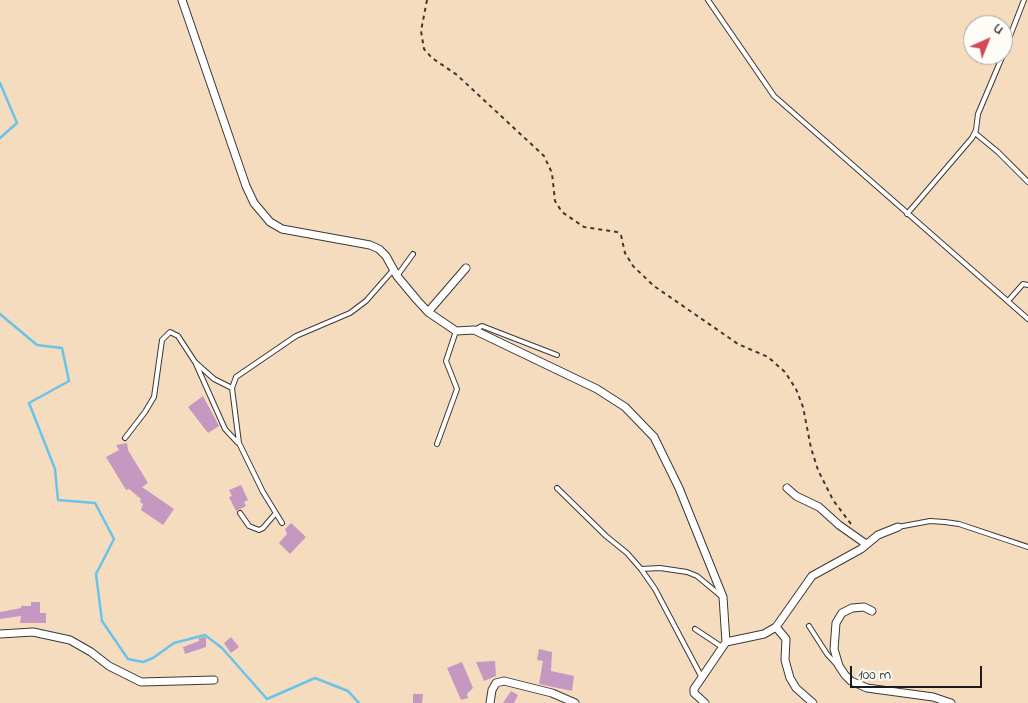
<!DOCTYPE html>
<style>
body{margin:0}
#map{position:relative;width:1028px;height:703px;overflow:hidden;background:#f5dcbf;font-family:"Indie Flower",sans-serif}
canvas{display:block}
.north{position:absolute;left:963px;top:15px;width:50px;height:50px;box-sizing:border-box;background:#fdfcf7;border:1px solid #a3a29f;border-radius:50%;rotate:44deg;font-size:14px;font-weight:700;line-height:20px;text-align:center;color:#1c1c1c}
.north::after{content:'';display:block;margin:auto;width:18px;height:22px;background:#d1495b;clip-path:polygon(50% 0,100% 100%,50% 72%,0 100%)}
.scale{position:absolute;left:850px;top:666px;width:132px;height:22px;box-sizing:border-box;border:2px solid #1c1c1c;border-top:0;padding-left:6px;font-size:15px;line-height:18px;white-space:nowrap;color:#1c1c1c;-webkit-text-stroke:4px #fdfcf7;paint-order:stroke}
</style>
<div id="map">
<canvas width="1028" height="703"></canvas>
<div class="north">U</div>
<div class="scale">100 m</div>
</div>
<script>
const ctx = document.querySelector('canvas').getContext('2d');
ctx.lineJoin = 'round';
function shape(rows) {
  const path = new Path2D();
  for (const r of rows) {
    path.moveTo(r[0], r[1]);
    for (let i = 2; i < r.length; i += 2) path.lineTo(r[i], r[i + 1]);
  }
  return path;
}
function stroke(path, color, width, dash) {
  ctx.strokeStyle = color;
  ctx.lineWidth = width;
  ctx.lineCap = dash ? 'butt' : 'round';
  ctx.setLineDash(dash || []);
  ctx.stroke(path);
}
function fillPath(path, color) {
  ctx.fillStyle = color;
  ctx.fill(path, 'evenodd');
}
stroke(shape([
 [0,83,17,123,0,138],
 [0,314,37,345,62,348,69,381,29,403,55,469,58,500,95,503,114,539,96,574,102,621,128,659,143,662,153,658,174,643,205,635,222,648,267,699,315,678,348,691,359,703]
]), '#6ac3e8', 2.5);
fillPath(shape([
 [203,396,219,426,208,433,188,407],
 [127,443,128,450,148,483,142,487,174,509,163,525,141,510,143,504,140,502,141,499,129,489,126,490,106,457,119,450,116,445],
 [241,485,248,500,244,502,246,506,236,511,229,497,232,496,229,490],
 [291,523,306,537,290,554,279,543,287,534,285,529],
 [31,602,40,602,40,613,46,613,46,623,20,623,21,616,0,619,0,612,21,608,21,606,31,606],
 [206,637,206,647,185,654,183,647,199,641,199,638],
 [231,637,239,647,231,653,224,643],
 [539,649,552,652,551,671,574,676,572,691,539,684,543,661,537,660],
 [495,661,496,676,484,681,476,662],
 [462,662,473,688,467,694,468,698,461,700,447,668],
 [511,691,518,695,514,703,503,703],
 [413,694,423,694,422,703,413,703]
]), '#c598c2');
const lane = shape([
 [708,0,774,96,1028,319],
 [1003,54,1024,0],
 [975,133,998,152,1028,182],
 [907,214,972,138,976,130,978,114,1003,55],
 [397,276,413,254],
 [1008,301,1023,284,1028,285],
 [474,330,482,326,557,355],
 [196,364,225,429,238,443],
 [125,438,145,412,154,397,162,340,170,332,178,336,195,362,214,379,232,388],
 [437,444,457,389,446,361,456,331],
 [557,488,606,536,627,553,641,569,655,589,701,676],
 [240,513,249,526,259,530,263,528,275,514],
 [282,523,263,492,239,443,232,388,236,377,296,336,350,313,366,301,394,269],
 [898,527,930,521,945,522,959,524,1028,547],
 [641,569,660,568,687,572,697,576,721,596],
 [809,626,827,654,837,665],
 [695,629,722,647]
]);
const street = shape([
 [182,0,246,186,254,203,270,222,282,229,370,245,379,249,386,256,397,276,417,300,428,312,456,331,474,330,597,389,625,407,654,437,679,488,723,597,726,642,694,689,694,693,705,703],
 [428,312,466,268],
 [787,488,796,496,819,507,839,525,866,544],
 [872,611,864,607,852,608,842,613,836,623,834,649,839,666,845,675,851,681,867,688,933,697,951,703],
 [776,627,786,639,785,660,790,678,796,688,813,703],
 [0,634,33,632,70,640,91,652,109,666,141,682,214,680],
 [726,642,764,634,776,627,812,576,861,549,878,535,898,527],
 [490,703,492,690,496,683,504,681,552,693,575,703]
]);
stroke(lane, '#3d3934', 6);
stroke(street, '#3d3934', 9);
stroke(shape([
 [427,0,421,31,424,49,432,58,457,75,544,156,552,173,555,201,562,212,584,227,617,232,621,235,625,253,633,266,654,286,738,344,768,357,785,372,796,389,803,407,811,448,818,470,833,500,851,524]
]), '#3d3934', 2, [4, 4]);
stroke(lane, '#fff', 4);
stroke(street, '#fff', 7);
</script>
